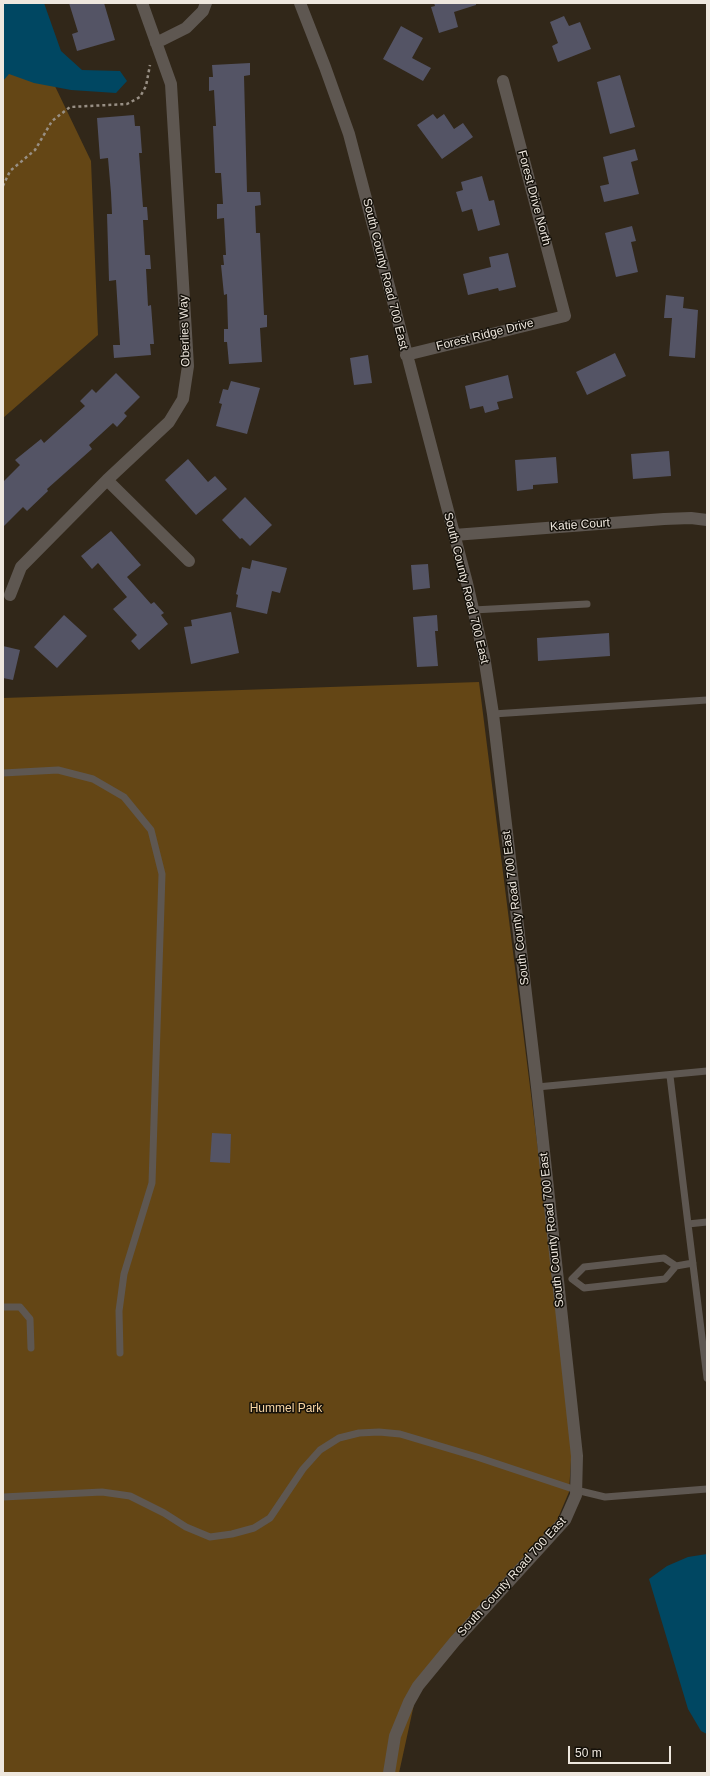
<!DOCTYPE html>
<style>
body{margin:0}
#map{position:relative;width:710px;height:1776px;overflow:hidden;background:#312719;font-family:Helvetica,sans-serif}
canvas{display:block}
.frame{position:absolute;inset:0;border:4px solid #eee7de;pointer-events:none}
.scale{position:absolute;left:568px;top:1746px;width:103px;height:18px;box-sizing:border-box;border:2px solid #eee7de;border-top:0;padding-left:5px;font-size:12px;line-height:14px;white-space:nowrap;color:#eee7de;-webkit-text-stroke:3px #15110a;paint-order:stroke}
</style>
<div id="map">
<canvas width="710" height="1776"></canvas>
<div class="frame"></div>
<div class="scale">50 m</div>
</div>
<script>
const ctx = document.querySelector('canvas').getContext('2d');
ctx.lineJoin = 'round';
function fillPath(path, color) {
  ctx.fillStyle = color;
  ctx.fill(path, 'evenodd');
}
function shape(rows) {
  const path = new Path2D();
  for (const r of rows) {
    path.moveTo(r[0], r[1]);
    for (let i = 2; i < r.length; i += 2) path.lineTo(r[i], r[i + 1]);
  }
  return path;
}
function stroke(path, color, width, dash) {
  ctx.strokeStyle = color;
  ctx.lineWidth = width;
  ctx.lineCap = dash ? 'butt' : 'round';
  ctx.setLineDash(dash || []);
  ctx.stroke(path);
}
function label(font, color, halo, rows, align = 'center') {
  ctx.font = font + ' Helvetica,sans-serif';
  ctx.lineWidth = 3;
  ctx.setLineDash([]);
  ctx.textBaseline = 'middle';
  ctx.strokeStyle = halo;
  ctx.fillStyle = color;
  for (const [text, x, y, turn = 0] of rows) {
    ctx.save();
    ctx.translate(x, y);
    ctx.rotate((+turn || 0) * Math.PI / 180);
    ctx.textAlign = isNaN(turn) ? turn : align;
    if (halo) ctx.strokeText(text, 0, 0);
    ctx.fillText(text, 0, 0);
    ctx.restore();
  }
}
fillPath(shape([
 [3,3,15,3,91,161,98,335,3,418],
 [479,682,573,1428,569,1492,549,1539,418,1686,399,1773,3,1773,3,698]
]), '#644615');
fillPath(shape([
 [3,3,44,3,61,51,82,70,120,71,127,81,116,93,71,90,34,83,9,74,3,81],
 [707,1554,707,1734,701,1731,688,1709,649,1579,667,1566,688,1557]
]), '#004762');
fillPath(shape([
 [69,3,104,3,115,40,77,51,72,34,78,32],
 [434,3,476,3,476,5,454,12,458,27,439,33,431,7,435,6],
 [564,16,569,26,580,22,591,49,558,62,552,46,558,43,550,22],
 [401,26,423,38,412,58,431,68,423,81,383,59],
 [250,63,250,75,244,76,247,192,260,192,261,205,255,206,256,233,260,233,264,315,267,315,267,327,260,328,262,362,229,364,227,342,224,342,224,329,228,329,227,294,224,295,221,265,224,265,223,255,226,255,224,218,217,219,217,204,223,204,221,173,215,173,213,126,216,126,214,90,209,91,209,77,213,77,212,65],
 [620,75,635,127,610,134,597,82],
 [433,114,437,119,444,114,454,129,463,123,473,137,442,159,417,125],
 [134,115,135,126,140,126,142,153,139,153,143,207,147,207,148,220,143,220,145,255,150,255,151,269,146,269,148,306,151,305,154,344,150,344,151,355,114,358,113,345,120,345,116,280,109,281,107,214,112,214,111,193,108,158,100,159,97,118],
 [635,149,638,160,631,162,639,194,604,202,600,186,609,184,603,157],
 [482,176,489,201,494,200,500,225,478,231,472,209,462,212,456,192,463,190,461,182],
 [632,226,636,241,631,242,638,272,616,277,605,233],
 [508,253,516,287,499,291,498,288,468,295,463,274,491,267,489,257],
 [666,295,684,297,683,308,698,310,695,358,669,356,672,318,664,318],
 [615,353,626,376,587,395,576,372],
 [368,355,372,383,354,385,350,358],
 [116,373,140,397,124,413,127,416,117,427,113,423,89,445,92,449,47,489,48,491,27,511,23,507,3,527,3,482,20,465,15,460,41,439,44,443,85,406,80,401,92,389,96,393],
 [508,375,513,398,497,402,499,409,485,413,483,406,470,409,465,386],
 [231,381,260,388,247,434,216,426,222,404,219,403,223,389,228,390],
 [669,451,671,476,633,479,631,454],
 [556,457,558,483,533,485,533,489,517,491,515,460],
 [188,459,208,482,215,476,227,489,196,515,165,480],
 [245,497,272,525,250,546,242,538,240,539,222,520],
 [111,531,141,565,127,577,151,604,154,602,164,613,161,615,168,624,139,650,131,641,137,635,113,609,127,597,98,563,92,569,81,556],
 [252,560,287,568,280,593,272,591,267,614,236,607,238,595,236,594,242,567,250,569],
 [428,564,430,588,413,590,411,565],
 [231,612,239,653,191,664,184,627,192,626,191,620],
 [64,615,87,636,57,668,34,647],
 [437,615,438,631,435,631,438,666,417,667,413,617],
 [609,633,610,656,538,661,537,638],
 [3,646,20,650,13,680,3,678],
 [212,1133,231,1134,230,1163,210,1162]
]), '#545465');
stroke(shape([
 [3,186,10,171,35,150,52,121,70,107,127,104,140,97,146,86,150,65]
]), '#988f84', 2.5, [3, 3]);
stroke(shape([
 [473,610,587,604],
 [493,714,707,700],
 [3,773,58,770,93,779,124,797,151,830,162,874,152,1183,124,1274,119,1311,120,1353],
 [670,1076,688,1224],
 [537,1087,707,1071],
 [707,1222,688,1224,707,1378],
 [676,1266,664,1258,584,1267,572,1279,584,1288,665,1279,676,1266,693,1263],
 [3,1307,20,1307,30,1319,31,1348],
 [3,1497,102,1492,130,1496,164,1513,186,1527,210,1537,232,1534,254,1528,270,1518,303,1469,320,1450,339,1438,359,1433,379,1432,400,1434,477,1457,576,1490,605,1497,707,1489]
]), '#5e5751', 7);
stroke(shape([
 [300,3,325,67,349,134,467,583,484,656,493,714,537,1087,577,1456,576,1495,565,1520,455,1641,418,1686,409,1702,395,1736,389,1773],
 [156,43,186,28,203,11,206,3],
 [406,355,565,316,503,81],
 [107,480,189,561],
 [454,535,664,519,691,518,707,520],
 [10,595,21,567,107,480,169,422,183,399,188,366,171,84,142,3]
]), '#5e5751', 12);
label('12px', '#eee7de', '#15110a', [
 ["Forest Drive North",534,198,75],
 ["South County Road 700 East",385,274,76],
 ["Oberlies Way",185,331,-92],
 ["Forest Ridge Drive",485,335,-14],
 ["Katie Court",580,525,-4],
 ["South County Road 700 East",466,588,76],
 ["South County Road 700 East",516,908,-97],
 ["South County Road 700 East",552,1230,-96],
 ["South County Road 700 East",512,1577,-48]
]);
label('12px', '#f9d6a4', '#15110a', [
 ["Hummel Park",286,1409]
]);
</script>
